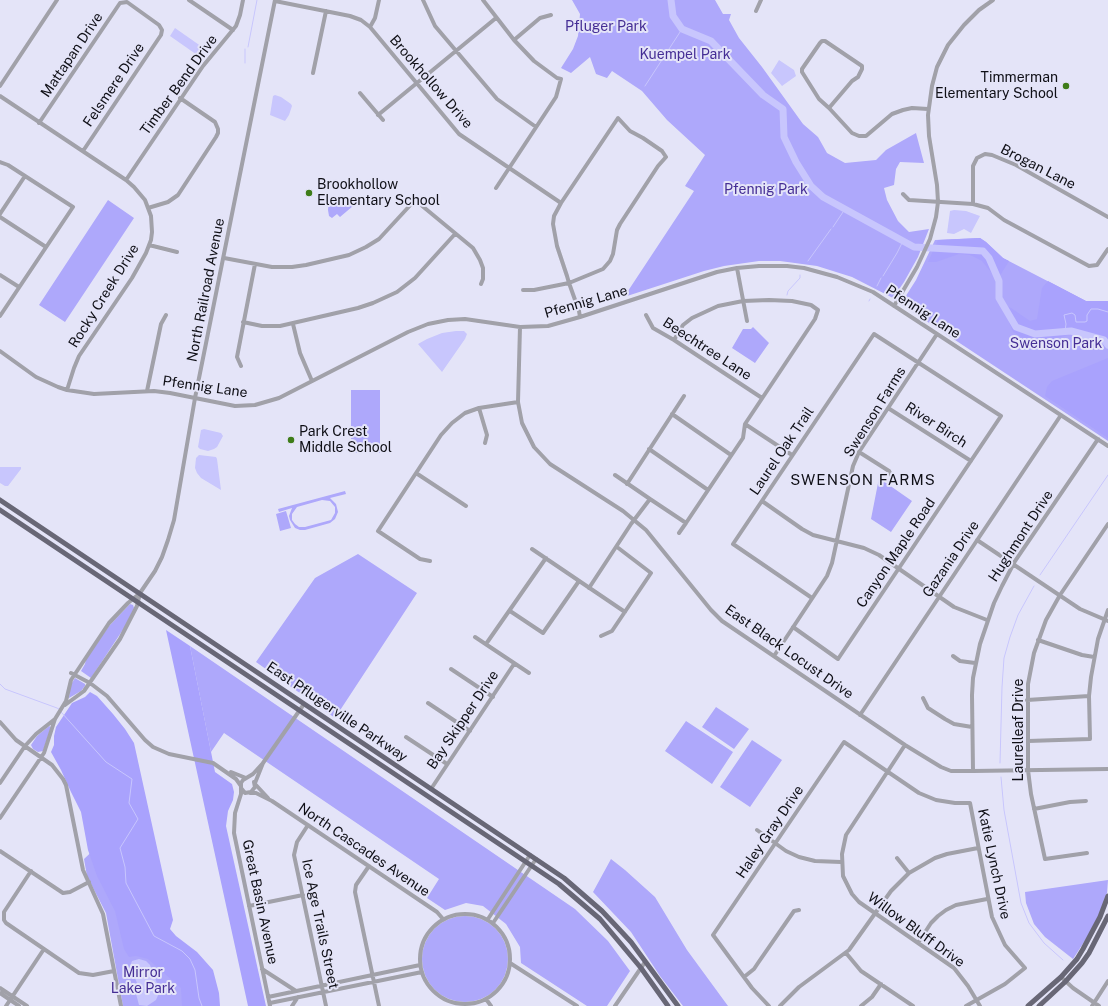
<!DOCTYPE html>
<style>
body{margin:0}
canvas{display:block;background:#e4e4f8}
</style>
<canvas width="1108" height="1006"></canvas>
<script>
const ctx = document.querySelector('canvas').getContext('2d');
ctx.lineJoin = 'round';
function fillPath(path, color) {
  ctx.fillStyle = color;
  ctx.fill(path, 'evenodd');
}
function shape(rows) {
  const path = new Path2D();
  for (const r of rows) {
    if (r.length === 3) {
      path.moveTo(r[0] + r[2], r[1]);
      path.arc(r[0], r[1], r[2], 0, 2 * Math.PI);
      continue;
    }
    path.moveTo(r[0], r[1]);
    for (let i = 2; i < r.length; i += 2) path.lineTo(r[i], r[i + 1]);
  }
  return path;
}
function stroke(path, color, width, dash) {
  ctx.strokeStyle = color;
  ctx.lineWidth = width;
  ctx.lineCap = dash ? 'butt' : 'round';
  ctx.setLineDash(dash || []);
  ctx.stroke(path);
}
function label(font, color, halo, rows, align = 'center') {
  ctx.font = font + ' "Public Sans",sans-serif';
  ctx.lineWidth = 4;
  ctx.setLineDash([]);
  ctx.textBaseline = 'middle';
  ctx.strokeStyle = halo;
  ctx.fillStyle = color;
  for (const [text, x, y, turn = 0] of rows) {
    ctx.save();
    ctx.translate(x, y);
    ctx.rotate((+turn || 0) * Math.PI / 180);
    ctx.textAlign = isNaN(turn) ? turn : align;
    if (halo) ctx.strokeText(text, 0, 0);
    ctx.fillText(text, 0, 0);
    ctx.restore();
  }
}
fillPath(shape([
 [572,0,715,0,723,14,731,14,729,20,739,38,762,67,803,124,818,137,827,153,845,163,876,160,886,150,916,133,924,163,900,162,896,169,894,185,884,188,887,200,898,221,909,232,929,229,918,257,904,282,893,298,852,277,817,266,780,261,759,261,724,266,704,271,624,297,694,191,685,186,705,155,667,120,642,91,612,71,607,78,596,74,590,57,571,73,561,68,573,49,578,36,580,14],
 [329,197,334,197,336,203,342,207,348,201,353,206,340,217,337,214,332,218,329,216,328,210],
 [108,200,134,218,65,322,39,305],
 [980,238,986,242,1003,258,1086,301,1108,301,1108,441,902,305,902,302,916,280,935,240],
 [753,327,769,343,755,363,732,348,743,329,751,329],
 [351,390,380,390,380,453,351,453],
 [879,478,912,501,891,532,871,519],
 [345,491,346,494,330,498,336,504,338,512,335,519,330,523,305,530,300,530,295,528,290,520,289,516,292,508,279,512,278,509],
 [322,500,330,501,335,507,335,513,331,520,305,527,299,527,295,524,292,520,292,514,297,507],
 [286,511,291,528,280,531,276,514],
 [358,554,417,593,335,718,256,662,315,578],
 [130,604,133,605,134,608,126,625,91,678,81,671,85,664,86,659,109,626],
 [190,646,575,909,608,941,630,971,607,1006,587,1006,521,963,520,947,506,924,483,906,466,903,445,910,427,898,439,879,224,733,211,752],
 [75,678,85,684,85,686,81,691,69,698,70,686],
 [716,707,749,729,734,749,702,727],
 [686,721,733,752,712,784,665,751],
 [49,726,51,727,43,751,38,752,33,749,31,745,37,736],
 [752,740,782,760,750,807,720,787],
 [100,844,186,992,186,1006,123,1006,106,913,87,876,84,859],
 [611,859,625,870,655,897,687,950,728,1006,683,1006,660,976,631,932,593,892],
 [1108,880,1107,893,1095,925,1073,959,1045,937,1034,924,1026,903,1025,892],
 [465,959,43]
]), '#aea8fb');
fillPath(shape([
 [980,238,986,242,1003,258,1009,261,1001,274,995,277,982,261,970,255,959,254,936,262,928,262,938,240],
 [1048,281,1086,301,1108,301,1108,344,1106,341,1098,337,1068,335,1053,339,1039,340,1023,338,1013,332,1002,304,1011,308,1030,321,1037,319,1042,288],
 [1108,358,1108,438,1045,396,1047,387,1052,381],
 [166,630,190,646,215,772,232,784,234,792,233,800,228,811,226,826,266,1006,248,1006],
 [90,692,97,696,113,714,125,729,134,743,173,920,170,929,176,936,197,952,213,970,219,993,220,1006,182,1006,181,988,148,959,136,956,129,957,124,949,115,911,97,876,88,850,81,812,71,792,61,770,51,752,54,745,54,736,56,727,72,703,85,697]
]), '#a9a2fd');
fillPath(shape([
 [175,28,205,49,200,57,170,36],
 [779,60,794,70,796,76,782,86,771,73],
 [275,95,281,97,291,104,292,106,289,115,285,121,270,115,273,96],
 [954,210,966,211,980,216,971,233,964,229,954,234,947,233,950,211],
 [456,331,464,331,467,334,465,339,442,372,418,344,427,339,442,333],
 [204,429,221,433,223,436,217,447,214,449,208,451,200,449,198,447,201,430],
 [199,455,216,457,217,459,221,490,201,478,197,473,195,468,196,458],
 [0,467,21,467,21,469,8,486,5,486,0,483],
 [139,959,146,961,150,965,158,986,159,993,156,1000,147,1006,139,1005,135,990,137,983,130,966,132,961]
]), '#c8c6fd');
stroke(shape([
 [248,47,257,0],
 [245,63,245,49],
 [645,86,682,29],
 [833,227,845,209],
 [808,261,831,229],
 [883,276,897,253,903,241],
 [877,286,881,278],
 [787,295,788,291,800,278,800,275],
 [869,301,870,299],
 [1065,331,1066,324,1064,315,1072,313,1075,315,1076,322,1085,322,1087,321,1087,315,1091,309,1098,309,1108,312],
 [1040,575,1108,475],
 [0,684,5,689,57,708,59,709],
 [61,712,106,762,132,779,129,803,138,819,120,848,125,867,126,883,154,936,182,951,190,959,195,970,199,998,202,1006],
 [1000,763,1002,687,1004,658,1010,637,1018,615,1034,586],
 [1001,777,1004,810,1021,903,1029,923,1044,943,1063,960]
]), '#c8c6fd', 1);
stroke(shape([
 [671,0,673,16,682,29,711,41,763,95,783,109,784,137,796,162,811,186,823,197,914,247,983,251,989,258,999,281,999,298,1016,327,1035,334,1071,331,1104,340,1108,345]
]), '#c8c6fd', 7);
stroke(shape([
 [189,0,233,30],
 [423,0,435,26,497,99,536,127],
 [483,0,514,40,534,61,557,78,561,79,556,97,496,188],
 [275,1,350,16,361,20,370,27,459,134,561,203],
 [756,11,761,0],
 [370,27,375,18,379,0],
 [514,40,540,18,551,15],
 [313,73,326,11],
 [0,86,57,0],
 [360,93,383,120],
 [0,96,126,180,134,187,145,200,151,216,152,232,151,240,146,253,132,278,79,356,74,368,67,390],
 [829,108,852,81,858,77,862,69,862,66,825,41,822,41,820,43,802,69,802,72,819,99,829,108,852,133,859,136,866,136,892,114,903,110,912,108,928,109],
 [378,115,496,18],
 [39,123,120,3,127,2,159,25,162,30,161,35,83,151],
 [0,162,8,165,73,207,0,316],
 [126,180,203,66,236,26,240,15,243,0],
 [903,194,909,200,973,204,988,208,1004,220,1089,266,1097,265,1108,249],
 [973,204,973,166,977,158,985,154,992,155,1016,165,1108,217],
 [148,208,168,202,178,195,216,137,218,133,218,129,215,122,180,98],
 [0,214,25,176],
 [0,217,46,247],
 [149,245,177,252],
 [224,258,272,267,292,267,306,265,349,255,366,247,379,239,415,200,473,248,480,260,483,268,483,279,481,284],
 [737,268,747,321],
 [0,275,19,287],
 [523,290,534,290,569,283,603,269,610,261,613,254,617,230,620,224,658,166,666,157,662,151,643,138,630,131,618,118,561,203,554,216,553,224,557,246,567,276,569,283,579,311,580,317],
 [894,306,917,267,930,239,936,217,938,202,937,185,929,136,928,115,932,86,937,67,948,45,964,25,979,10,993,0],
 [646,315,653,328,674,340,762,398],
 [243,322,262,326,280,326,358,308,373,303,397,292,415,278,455,234],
 [293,324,300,353,312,381],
 [520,327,518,402,522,423,534,447,550,464,623,511,646,530,711,610,722,621,905,745,941,767,951,771,973,771,1108,769],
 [0,351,36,377,58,387,67,390,94,394,154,391,170,393,235,406,255,405,279,398,408,332,428,324,448,320,465,319,520,327,548,326,580,317,717,272,737,268,759,266,787,266,804,268,837,277,873,292,1108,446],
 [241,366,237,357,255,264],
 [147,391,161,324,166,315],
 [479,408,487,435,485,443],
 [888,408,971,461],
 [672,414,731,455],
 [745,424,792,455],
 [649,449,708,490],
 [859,452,889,471,892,477],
 [416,473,466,506],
 [627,484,684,396],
 [650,499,686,523,743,438,745,424,815,319,818,310,811,305,792,301,769,300,743,301,718,306,692,318,683,325,674,340],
 [762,501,802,529,813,535,864,548,879,555,954,607,987,620],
 [679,533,686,523],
 [977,540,1080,609,1108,621],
 [532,549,625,612],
 [430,561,420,559,378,531,441,435,452,423,465,413,479,408,518,402],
 [589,588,631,524,650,499,615,475],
 [510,611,543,633,579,581],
 [793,627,838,659,1001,416,874,334,733,544,812,598],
 [601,636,612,631,651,573,617,547],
 [475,637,529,673],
 [1038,640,1082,655,1094,657],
 [486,644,546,558],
 [774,656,827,576,832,563,853,466,859,452,937,334],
 [953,656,960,661,975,663],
 [451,669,493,697],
 [71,673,90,683,107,696,145,740,153,747,169,754,213,763,236,779,241,786],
 [923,698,928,708,945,719,954,724,972,727],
 [1027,700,1089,696],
 [428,703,470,731],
 [65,705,84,691,120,639,137,606,140,593,155,571,162,557,168,540,174,520,195,398,275,0],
 [860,715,1061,415],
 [0,722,16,740,52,765,63,779,66,785,83,870,103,914,121,1006],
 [406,737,447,764],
 [1028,741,1090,739,1089,696,1091,677,1098,639,1108,610],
 [905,745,846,835,842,854,843,876,852,894,859,902,954,968,968,986,980,1006],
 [263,763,253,774,243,780,241,783,241,794,235,813,234,833,270,1006],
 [973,771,972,695,973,678,980,644,994,603,1002,586,1015,561,1098,439],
 [231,772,246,778],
 [0,783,25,746,36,734,55,719],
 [255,783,263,763,304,704],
 [255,784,268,798],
 [241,788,245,793,251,792,255,787,254,782],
 [431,789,514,664],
 [250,793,256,793,272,801,437,912,443,919],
 [1034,809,1070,802,1086,801],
 [0,818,44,753,55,719,66,701,71,680,109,623,128,603,139,594],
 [308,825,297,842,294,855,326,1006],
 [757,830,786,851,799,857,815,861,841,862],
 [0,851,63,893,70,892,89,882],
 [1087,853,1045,859,1031,794,1028,770,1028,684,1034,653,1046,620,1060,595,1108,524],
 [897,858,909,873],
 [369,866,356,885,355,892,379,1006],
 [31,871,4,912,4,920,6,923,79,973,93,975,114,971],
 [249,906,303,895],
 [465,959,45],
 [488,919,530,855],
 [493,923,536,859],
 [918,943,931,923,938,916,946,910,956,905,987,899],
 [846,953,861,971,913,1006],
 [510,963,577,1006],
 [262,969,296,991],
 [744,977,754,969,758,963,794,911,799,910],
 [1061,977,1073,988,1099,1006],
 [0,988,27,1006],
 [0,993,19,1006],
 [268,997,420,965],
 [486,999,491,1006],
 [270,1003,422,972],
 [6,1006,44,949],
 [292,1006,298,997],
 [615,1006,645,962],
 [769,1006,752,988,713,935,844,742,919,793,936,800,955,803,970,803,992,917,1005,945,1025,968,1005,984,966,1006],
 [780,1006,799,987,849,950,891,891,909,873,935,858,947,854,978,848],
 [861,1006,872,997,881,984],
 [1092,1006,1108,981]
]), '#a1a1a9', 4);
stroke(shape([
 [0,500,564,878,602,911,618,928,631,942,678,1006],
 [0,510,559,884,600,919,641,968,668,1006],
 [1028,1006,1061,977,1077,959,1083,949,1100,917,1108,896],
 [1039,1006,1065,982,1082,963,1089,953,1108,916]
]), '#686776', 5);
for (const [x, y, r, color] of [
 [1066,86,4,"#3e7c19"],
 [309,193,4,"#3e7c19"],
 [291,440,4,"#3e7c19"]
]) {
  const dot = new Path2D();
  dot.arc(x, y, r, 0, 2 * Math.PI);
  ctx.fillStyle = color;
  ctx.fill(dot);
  stroke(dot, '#e4e4f8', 1.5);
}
label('14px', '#452e95', '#e4e4f8', [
 ["Pfluger Park",606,27],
 ["Kuempel Park",685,55],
 ["Pfennig Park",766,190],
 ["Swenson Park",1056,344],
 ["Mirror",143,973],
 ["Lake Park",143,989]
]);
label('14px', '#0f0f16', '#e4e4f8', [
 ["Mattapan Drive",72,55,-56],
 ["Brookhollow Drive",431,82,49],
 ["Felsmere Drive",114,85,-56],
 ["Timber Bend Drive",179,85,-54],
 ["Brogan Lane",1038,167,27],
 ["North Railroad Avenue",206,290,-79],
 ["Rocky Creek Drive",104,296,-58],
 ["Pfennig Lane",586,302,-16],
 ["Pfennig Lane",923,312,33],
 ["Beechtree Lane",707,349,33],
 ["Pfennig Lane",205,387,8],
 ["Swenson Farms",875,412,-58],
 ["River Birch",936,425,33],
 ["Laurel Oak Trail",782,451,-56],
 ["Hughmont Drive",1021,536,-57],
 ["Canyon Maple Road",896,553,-56],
 ["Gazania Drive",951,559,-56],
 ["East Black Locust Drive",789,652,35],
 ["East Pflugerville Parkway",337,712,34],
 ["Bay Skipper Drive",463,720,-56],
 ["Laurelleaf Drive",1019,730,-90],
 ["Haley Gray Drive",770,832,-56],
 ["North Cascades Avenue",364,850,34],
 ["Katie Lynch Drive",994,864,78],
 ["Great Basin Avenue",260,902,78],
 ["Ice Age Trails Street",320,924,78],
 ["Willow Bluff Drive",916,930,36]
]);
label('14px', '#0f0f16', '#e4e4f8', [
 ["Timmerman",1058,78,"right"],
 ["Elementary School",1058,94,"right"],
 ["Brookhollow",317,185],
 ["Elementary School",317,201],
 ["Park Crest",299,432],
 ["Middle School",299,448]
], 'left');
ctx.letterSpacing = '1px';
label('15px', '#0f0f16', '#e4e4f8', [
 ["SWENSON FARMS",863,480]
]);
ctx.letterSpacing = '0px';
</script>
